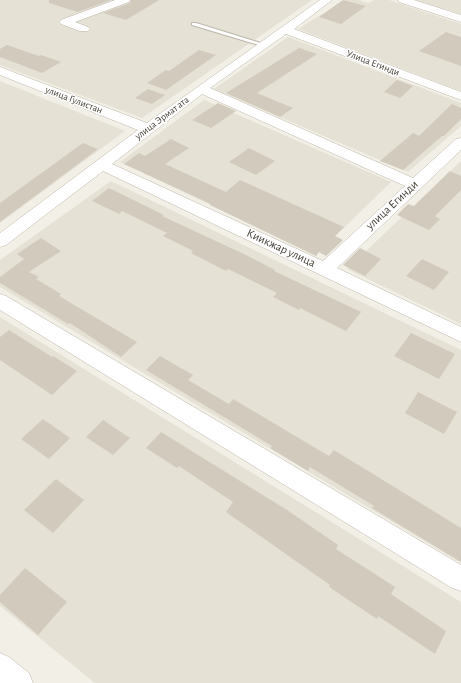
<!DOCTYPE html>
<meta charset="utf-8">
<style>
body{margin:0}
canvas{display:block;background:#f2efe6}
</style>
<canvas width="461" height="683"></canvas>
<script>
const ctx = document.querySelector('canvas').getContext('2d');
ctx.lineJoin = 'round';
function fillPath(path, color) {
  ctx.fillStyle = color;
  ctx.fill(path, 'evenodd');
}
function shape(rows) {
  const path = new Path2D();
  for (const r of rows) {
    path.moveTo(r[0], r[1]);
    for (let i = 2; i < r.length; i += 2) path.lineTo(r[i], r[i + 1]);
  }
  return path;
}
function stroke(path, color, width, dash) {
  ctx.strokeStyle = color;
  ctx.lineWidth = width;
  ctx.lineCap = dash ? 'butt' : 'round';
  ctx.setLineDash(dash || []);
  ctx.stroke(path);
}
function label(font, color, halo, rows, align = 'center') {
  ctx.font = font + ' "Alegreya Sans",sans-serif';
  ctx.lineWidth = 3;
  ctx.setLineDash([]);
  ctx.textBaseline = 'middle';
  ctx.strokeStyle = halo;
  ctx.fillStyle = color;
  for (const [text, x, y, turn = 0] of rows) {
    ctx.save();
    ctx.translate(x, y);
    ctx.rotate((+turn || 0) * Math.PI / 180);
    ctx.textAlign = isNaN(turn) ? turn : align;
    if (halo) ctx.strokeText(text, 0, 0);
    ctx.fillText(text, 0, 0);
    ctx.restore();
  }
}
fillPath(shape([
 [0,0,312,0,142,118,0,65],
 [345,0,359,0,369,3,374,0,389,0,461,24,461,91,298,29],
 [416,0,461,0,461,14],
 [288,37,461,103,461,126,408,172,214,89],
 [0,81,125,131,0,223],
 [204,100,391,182,316,255,120,162],
 [461,161,461,324,347,269],
 [111,181,461,350,461,563,0,287,0,260],
 [0,317,461,602,461,683,95,683,0,606]
]), '#e5e1d5');
fillPath(shape([
 [49,0,111,0,78,12,49,3],
 [131,0,159,0,126,20,103,13,130,3],
 [343,0,366,6,341,24,319,17],
 [446,32,461,37,461,66,419,51],
 [7,45,39,56,41,55,61,62,42,73,0,57,0,49],
 [299,48,317,54,257,93,293,108,280,117,226,93],
 [199,50,216,55,166,90,147,83,166,70,169,71],
 [397,80,413,86,400,98,384,92],
 [148,89,165,95,152,104,135,98],
 [218,103,236,111,211,128,192,120],
 [452,104,461,108,461,119,444,136,442,136,403,170,380,161,413,133,419,136],
 [171,139,189,148,165,164,226,192,240,180,344,227,335,236,343,240,326,256,319,252,316,256,210,205,211,204,124,164,139,153,145,156],
 [83,143,98,149,0,222,0,203],
 [249,148,275,161,256,175,229,162],
 [450,171,461,176,461,190,435,216,440,219,429,230,397,215,408,204,414,206],
 [109,188,164,215,162,216,244,254,275,270,274,271,361,312,346,331,300,308,299,310,273,297,277,293,228,269,226,271,191,253,193,251,163,236,167,233,122,211,119,214,92,201],
 [41,238,61,251,29,272,39,277,36,279,61,294,59,296,137,342,121,357,70,323,68,324,0,283,0,277,24,259,17,254],
 [360,248,381,259,365,276,343,265],
 [422,259,449,272,434,290,406,276],
 [9,330,52,357,53,356,77,371,52,395,0,360,0,337],
 [411,333,455,354,439,379,394,356],
 [160,356,193,375,188,380,229,404,233,399,329,456,334,450,461,528,461,562,372,508,374,506,310,467,308,471,270,448,272,446,146,370],
 [418,392,457,412,444,434,405,413],
 [43,419,70,438,49,459,21,439],
 [103,420,130,438,113,455,86,437],
 [161,432,287,510,338,545,336,549,395,587,391,594,446,631,435,654,378,616,377,619,329,587,330,585,226,512,233,502,179,466,177,468,146,448],
 [56,479,84,500,53,533,24,510],
 [25,568,67,602,38,635,0,602,0,595]
]), '#d2cbbd');
const service = shape([
 [192,23,196,23,267,45,262,46,192,25,192,23]
]);
const minor = shape([
 [115,0,130,0,129,2,75,22,88,27,90,29,88,31,80,31,61,24,59,22,61,20,115,0],
 [320,0,332,0,294,29,461,92,461,100,286,34,210,88,413,178,456,139,461,138,461,150,337,268,461,327,461,342,103,171,6,245,0,247,0,233,138,130,0,75,0,67,147,123,320,0],
 [202,94,405,186,323,261,112,164,202,94],
 [398,0,414,0,461,15,461,22,399,2,398,0],
 [0,294,6,296,461,565,461,591,452,588,0,310,0,294],
 [0,653,9,657,29,673,33,683,0,683,0,653]
]);
stroke(service, '#bcb7aa', 2);
stroke(minor, '#bcb7aa', 1);
fillPath(service, '#fff');
fillPath(minor, '#fff');
label('10px', '#443f36', '#fff', [
 ["Улица Егинди",373,63,21],
 ["улица Гулистан",74,100,21],
 ["улица Эрмат ата",162,118,-37]
]);
label('12px', '#443f36', '#fff', [
 ["улица Егинди",392,205,-43],
 ["Киикжар улица",281,248,25]
]);
</script>
